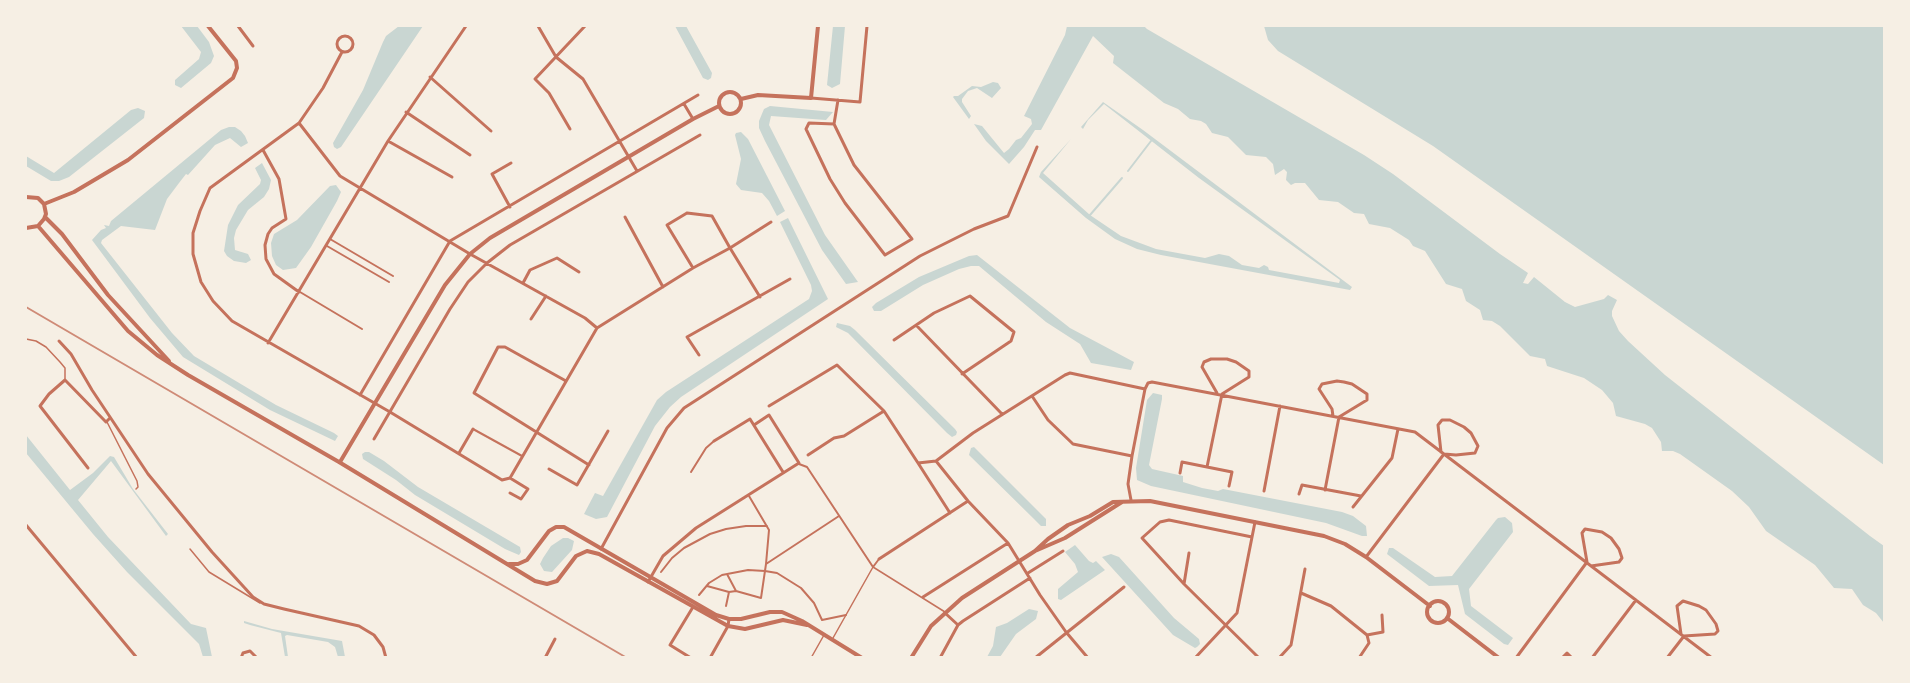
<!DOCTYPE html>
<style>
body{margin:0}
#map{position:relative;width:1910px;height:683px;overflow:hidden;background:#f6efe4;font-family:"IBM Plex Sans",sans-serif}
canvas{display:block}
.frame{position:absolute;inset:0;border:27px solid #f6efe4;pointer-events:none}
</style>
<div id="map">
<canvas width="1910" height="683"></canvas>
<div class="frame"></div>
</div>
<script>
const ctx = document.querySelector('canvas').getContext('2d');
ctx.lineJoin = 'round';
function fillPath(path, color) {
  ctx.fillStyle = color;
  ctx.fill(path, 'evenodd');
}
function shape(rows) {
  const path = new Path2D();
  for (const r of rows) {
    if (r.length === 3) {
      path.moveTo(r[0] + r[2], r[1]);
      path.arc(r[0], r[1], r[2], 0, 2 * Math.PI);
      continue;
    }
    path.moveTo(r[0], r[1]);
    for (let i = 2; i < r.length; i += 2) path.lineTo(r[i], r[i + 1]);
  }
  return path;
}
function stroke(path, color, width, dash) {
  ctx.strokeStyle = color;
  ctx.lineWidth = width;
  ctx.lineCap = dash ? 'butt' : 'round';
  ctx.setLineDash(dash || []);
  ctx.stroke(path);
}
fillPath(shape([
 [181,26,197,26,209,42,214,56,211,63,181,88,175,85,175,80,199,59,201,52],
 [399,26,423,26,341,147,337,149,334,147,333,143,363,90,383,42,386,36],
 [675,26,686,26,712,73,711,78,708,80,703,78],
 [833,26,845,26,840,84,832,88,827,85],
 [1067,26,1144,26,1147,29,1364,155,1393,174,1500,254,1528,273,1523,283,1528,284,1534,277,1565,302,1575,307,1604,299,1608,295,1617,300,1612,311,1612,316,1619,331,1628,341,1665,375,1870,536,1884,546,1884,623,1876,613,1863,605,1852,589,1834,588,1815,565,1766,531,1749,507,1732,491,1680,454,1673,451,1662,451,1661,442,1652,428,1645,424,1616,416,1613,403,1602,390,1584,378,1547,366,1545,359,1530,356,1500,326,1492,321,1483,320,1480,310,1466,301,1462,289,1446,284,1425,251,1413,246,1409,240,1390,228,1369,224,1364,214,1354,213,1338,202,1319,200,1305,183,1295,183,1291,185,1286,180,1287,172,1284,169,1275,175,1273,164,1266,157,1246,155,1228,137,1212,133,1206,124,1201,121,1190,119,1178,109,1164,103,1113,63,1114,56,1093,36,1041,130,1035,130,1024,147,1009,164,986,141,974,124,982,126,1004,153,1009,149,1016,140,1021,138,1032,124,1031,119,1024,116,1065,35],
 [1264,26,1884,26,1884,465,1433,146,1278,51,1268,40],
 [993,82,998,83,1001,88,992,98,977,88,968,91,962,99,962,102,971,116,969,119,953,97,954,96,958,96,972,86,981,87],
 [1103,102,1143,130,1352,287,1350,290,1161,255,1137,249,1115,239,1086,218,1039,177,1041,172,1071,139,1043,173,1090,215,1121,236,1156,249,1205,258,1219,254,1229,256,1242,265,1259,268,1264,265,1268,267,1269,270,1339,283,1340,280,1199,178,1104,104,1088,120,1083,129,1081,127],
 [770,106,833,112,826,120,771,116,769,125,825,235,858,282,846,284,822,250,765,141,759,128,759,121,764,109],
 [138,108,145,111,144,118,69,177,59,181,51,181,26,166,26,156,54,173,131,110],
 [229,127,235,127,241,131,245,136,248,143,241,147,230,138,215,145,188,175,186,174,179,183,167,199,155,230,121,226,102,240,101,243,172,333,194,356,276,405,334,433,338,436,335,441,270,410,183,357,150,318,92,240,101,230,106,228,104,225,109,226,111,221,221,130],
 [741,132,748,139,785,211,777,216,769,201,762,193,741,190,736,184,741,159,735,135,736,133],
 [262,163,271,180,269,189,264,197,248,210,236,230,234,238,235,250,248,254,251,260,246,263,234,261,227,256,224,251,228,225,238,205,260,184,261,180,255,168],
 [336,185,341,192,337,201,311,247,296,268,283,270,276,265,272,256,271,243,274,234,297,220,330,186],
 [788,218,828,299,681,397,670,407,655,426,607,517,596,519,584,514,595,493,603,496,657,400,666,392,809,299,812,291,811,285,780,222],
 [977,255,1070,328,1134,362,1131,370,1091,363,1080,344,1046,322,979,266,971,266,959,269,923,285,881,311,874,311,872,307,876,303,919,277,969,256],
 [837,323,850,326,855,330,955,429,957,432,956,435,952,437,947,433,848,333,836,327],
 [1153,393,1162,395,1162,399,1149,465,1152,469,1183,476,1183,482,1202,488,1218,491,1223,489,1342,512,1353,516,1366,526,1367,536,1362,536,1326,523,1151,486,1137,480,1136,468,1147,400],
 [26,435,70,490,93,473,110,456,114,457,133,489,168,534,166,536,111,461,78,500,108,537,191,624,206,628,212,657,203,657,199,644,127,572,93,534,26,453],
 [974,447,1046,519,1046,526,1041,526,1034,519,969,455,971,448],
 [365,452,369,452,384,461,418,487,520,547,521,552,519,555,505,549,415,495,396,480,363,459,362,454],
 [1505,517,1512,523,1513,532,1469,589,1471,606,1513,638,1508,645,1504,644,1465,614,1458,585,1429,586,1387,554,1389,548,1393,548,1435,577,1452,576,1496,520,1498,518],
 [563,538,568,538,574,541,572,550,552,572,544,571,540,564,543,558,551,546],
 [1075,545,1089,561,1093,563,1096,561,1105,570,1061,600,1058,599,1058,589,1078,572,1075,564,1065,552],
 [1111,554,1119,557,1174,618,1199,639,1200,644,1197,647,1195,648,1173,635,1102,557],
 [1029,609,1038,611,1036,619,1016,634,1000,657,987,657,993,646,996,627,1007,623],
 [244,621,272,629,342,641,345,657,338,657,335,647,328,642,287,635,285,636,288,657,285,657,281,633,250,625,244,623]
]), '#c9d6d2');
stroke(shape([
 [1128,171,1151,141],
 [1090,215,1122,178]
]), '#c9d6d2', 2);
stroke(shape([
 [26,339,36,341,46,347,60,362,65,368,65,379],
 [107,422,137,481,138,487,136,489],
 [190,549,209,572,260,603],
 [833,638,873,567,945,612],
 [811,658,824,635]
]), '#c5725c', 1.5);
stroke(shape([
 [330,239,393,276],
 [327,246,389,282],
 [300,292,362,329],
 [473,429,522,456],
 [799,464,807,467,873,567,879,559],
 [691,472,706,448,714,441],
 [749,496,769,530,766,564,839,516],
 [661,572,672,558,684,548,710,534,726,529,746,526,767,526],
 [727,574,736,591,761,598,766,564],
 [707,586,729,592,736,591],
 [699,595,709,583,722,575,748,570,765,571,777,573,801,588,814,603,822,620,846,615],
 [726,606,729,592]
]), '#c5725c', 2);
stroke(shape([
 [238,26,253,46],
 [538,26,556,57,583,79,637,171],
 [345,44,8],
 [430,77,491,131],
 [811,98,860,102,867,26],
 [684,104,693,119],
 [406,112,470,155],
 [299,123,340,176,470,254,585,318,597,328,510,478,502,480,390,412,232,321,213,301,201,282,193,254,193,233,200,211,210,188,299,123,323,88,342,52],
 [834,124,809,123,806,129,830,179,845,203,885,255,912,239,854,165,834,124,838,100],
 [570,129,549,93,535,79,585,26],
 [388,141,452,177],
 [263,150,279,179,286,219,272,228,268,234,265,245,266,259,274,274,299,292],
 [510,207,492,174,511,163],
 [687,213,712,216,730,248,693,268,667,225,687,213],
 [625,217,663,287],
 [523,283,530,270,557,258,579,272],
 [760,297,730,248,771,222],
 [531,319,546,296],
 [916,325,1002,414],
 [597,328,693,268],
 [894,340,934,313,970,296,1014,332,1011,341,962,374],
 [59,341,71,354,92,390,148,474,212,552,253,597,264,604,284,609,359,626,374,635,383,647,386,658],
 [268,343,388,141,466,26],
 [699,355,687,337,790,279],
 [566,381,505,347,498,347,474,393,589,465],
 [360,395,450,241,698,95],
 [1032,396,1048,420,1073,444,1132,456],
 [769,406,837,365,884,411,918,463,936,461,973,433,1065,375,1070,373,1145,389],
 [374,439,450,309,468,282,487,263,510,245,700,135],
 [714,441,750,419,783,472],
 [459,453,473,429],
 [808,455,834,438,844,436,884,411],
 [936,461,968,501,1008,543,1040,595,1066,632,1088,658],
 [918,463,950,513],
 [1207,467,1222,394,1249,377,1249,371,1236,362,1227,359,1211,359,1204,362,1202,367,1217,393],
 [88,468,40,406,49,394,65,380,106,422,110,418],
 [549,469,577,485,608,431],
 [1180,473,1182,462,1232,472,1229,486],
 [510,478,528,489,521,499,510,493],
 [1325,490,1339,417,1367,400,1367,394,1352,384,1344,382,1337,381,1322,384,1319,389,1332,409,1333,416],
 [1264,491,1280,406],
 [1299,494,1302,485,1361,496],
 [1131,500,1128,484,1132,456,1145,389,1148,383,1152,382,1415,432,1712,658],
 [1353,507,1392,458,1398,429],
 [26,525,137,658],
 [1252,537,1169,520,1160,522,1142,538,1184,584,1259,658],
 [601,549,667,428,684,408,920,256,974,229,1008,216,1037,147],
 [1366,557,1444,454,1456,455,1475,453,1478,446,1471,433,1464,427,1450,420,1442,420,1438,425,1441,452],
 [879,559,968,501],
 [1028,573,1063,551],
 [648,582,663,556,696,528,799,463,769,415,754,425],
 [1184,584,1189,553],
 [1301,593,1331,606,1367,635,1369,643,1359,658],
 [923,597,1008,543],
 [945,613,958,625],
 [1367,635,1383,632,1382,615],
 [241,658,243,653,250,651,257,658],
 [545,658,555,639],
 [691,658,670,645,693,607],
 [710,658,728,626,729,619],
 [940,658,958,625,963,621,1030,578],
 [1035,658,1124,587],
 [1195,658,1237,613,1255,522],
 [1279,658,1291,645,1305,569],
 [1516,658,1587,562,1582,533,1585,529,1602,532,1611,538,1619,549,1622,558,1619,562,1591,566],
 [1562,658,1567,653,1572,658],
 [1592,658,1636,600],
 [1667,658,1684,636,1715,634,1718,631,1716,624,1706,610,1699,606,1683,601,1677,606,1681,634]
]), '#c5725c', 3);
stroke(shape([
 [730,103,11],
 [741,99,758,95,811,98,818,26],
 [26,197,38,198,44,204,46,214,44,219,38,226,26,228],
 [44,204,74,192,128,160,233,78,237,68,236,61,208,26],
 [45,217,62,234,108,295,169,361],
 [38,226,128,331,157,355,188,375,339,462,535,581,547,584,557,581,576,556,587,551,599,554,728,626,745,629,783,620,807,625],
 [340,462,445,285,470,254,490,238,693,119,719,106],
 [1035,551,1048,539,1068,525,1090,516,1113,502,1150,501,1324,536,1345,544,1366,557,1430,606],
 [509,564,518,564,527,560,549,531,556,527,564,527,716,615,729,619,741,619,770,612,782,612,802,621,862,658],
 [1438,612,11],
 [1447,618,1499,658],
 [911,658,931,626,962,598,1035,551,1065,538,1122,502]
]), '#c5725c', 4);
stroke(shape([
 [26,307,627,658]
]), '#cf8b77', 2);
</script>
